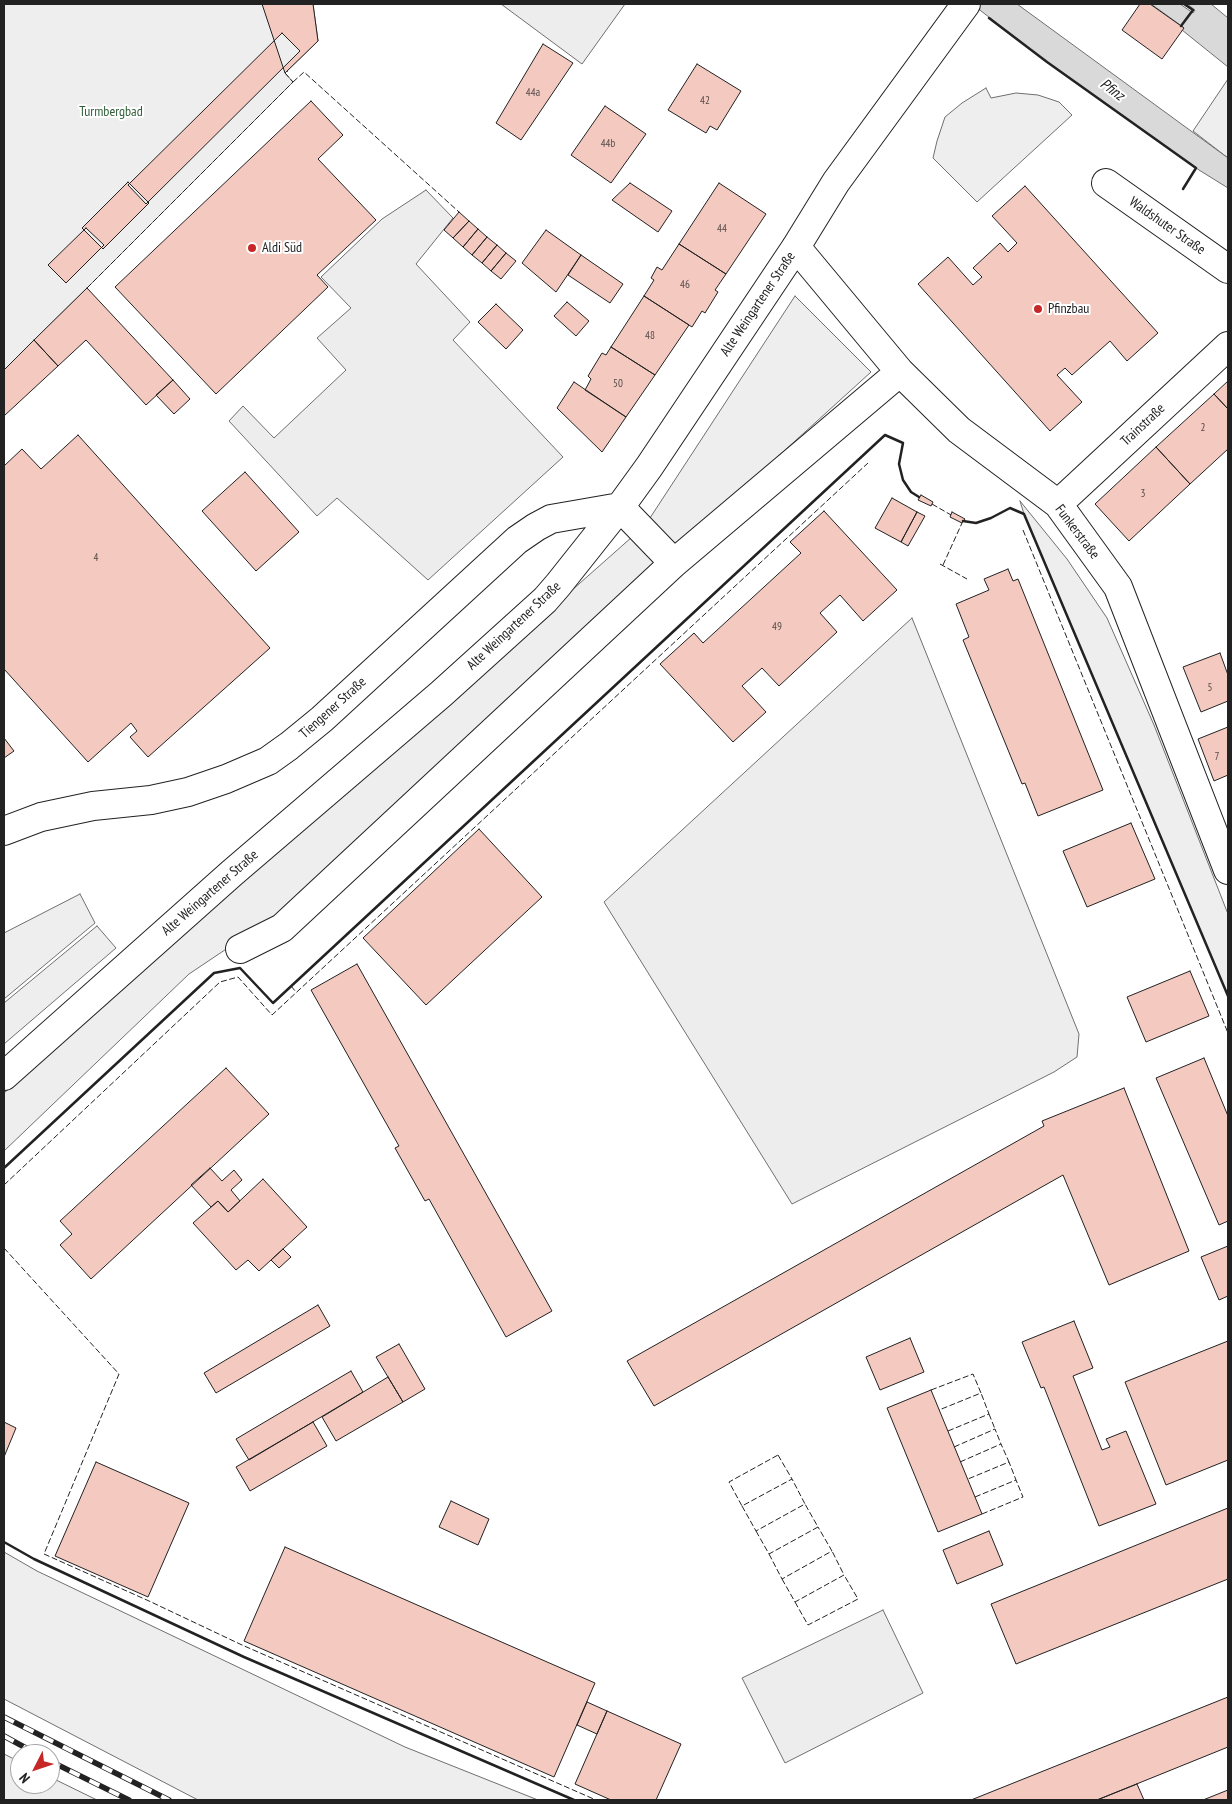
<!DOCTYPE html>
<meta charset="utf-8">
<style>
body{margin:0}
#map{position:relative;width:1232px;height:1804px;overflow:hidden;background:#fff;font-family:"PT Sans Narrow",sans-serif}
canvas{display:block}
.frame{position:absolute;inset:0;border:5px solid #222;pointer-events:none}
.north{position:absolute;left:10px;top:1744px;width:50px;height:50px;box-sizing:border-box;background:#fff;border:1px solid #a7a7a7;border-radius:50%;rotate:229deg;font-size:14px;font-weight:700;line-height:20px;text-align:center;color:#222}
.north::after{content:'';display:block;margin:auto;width:18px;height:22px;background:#c62828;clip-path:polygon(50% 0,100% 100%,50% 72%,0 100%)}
</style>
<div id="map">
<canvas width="1232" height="1804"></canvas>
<div class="frame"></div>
<div class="north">N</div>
</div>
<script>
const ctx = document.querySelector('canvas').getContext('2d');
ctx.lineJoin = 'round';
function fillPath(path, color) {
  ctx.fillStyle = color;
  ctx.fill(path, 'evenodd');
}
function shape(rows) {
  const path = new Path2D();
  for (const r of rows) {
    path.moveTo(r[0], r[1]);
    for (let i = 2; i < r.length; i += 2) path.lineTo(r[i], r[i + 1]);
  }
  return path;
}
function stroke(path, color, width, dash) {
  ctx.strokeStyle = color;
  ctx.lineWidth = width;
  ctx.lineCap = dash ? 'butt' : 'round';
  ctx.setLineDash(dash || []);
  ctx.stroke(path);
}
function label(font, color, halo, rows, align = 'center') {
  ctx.font = font + ' "PT Sans Narrow",sans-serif';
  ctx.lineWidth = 4;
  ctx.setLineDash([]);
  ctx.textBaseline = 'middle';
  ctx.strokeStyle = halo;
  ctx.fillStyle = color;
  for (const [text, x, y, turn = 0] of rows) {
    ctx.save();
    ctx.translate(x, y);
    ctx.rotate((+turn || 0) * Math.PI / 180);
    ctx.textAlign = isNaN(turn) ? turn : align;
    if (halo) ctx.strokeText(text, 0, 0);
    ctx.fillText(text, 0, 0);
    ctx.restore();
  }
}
const green = shape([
 [4,4,313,4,318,41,285,73,293,82,87,288,4,370,4,4],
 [1228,79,1228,158,1193,131,1228,79],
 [986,88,991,98,1016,93,1038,95,1059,102,1072,115,977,202,933,158,937,141,945,117,962,103,986,88],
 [795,296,871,372,674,551,648,521,795,296],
 [1020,501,1067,559,1107,618,1154,725,1228,914,1228,996,1024,514,1020,501],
 [632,537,656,562,277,915,189,974,4,1151,4,1093,632,537],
 [80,894,95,923,4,999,4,933,80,894],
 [97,926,116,948,4,1044,4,1003,97,926],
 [4,1552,37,1571,405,1747,538,1800,198,1800,4,1699,4,1552],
 [4,1754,20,1762,20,1784,50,1784,50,1777,97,1800,4,1800,4,1754]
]);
fillPath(green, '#eee');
stroke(green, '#6f6f6f', 1);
const parking = shape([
 [501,4,625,4,582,64,501,4],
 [426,190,453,218,416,264,470,322,453,340,563,457,428,580,337,498,317,516,229,421,243,406,274,438,346,370,317,338,351,308,321,277,382,219,426,190],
 [912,618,1079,1034,1077,1057,1054,1072,792,1204,604,902,912,618],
 [883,1610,923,1693,785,1763,742,1678,883,1610]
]);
fillPath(parking, '#ededed');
stroke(parking, '#6f6f6f', 1);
const water = shape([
 [972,4,1017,4,1228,158,1228,188,1199,170,1047,62,972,4],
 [1151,4,1180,4,1193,13,1195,10,1187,4,1211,4,1228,18,1228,67,1182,30,1183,27,1151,4]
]);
fillPath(water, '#d9d9d9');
stroke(water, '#6f6f6f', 1);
const building = shape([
 [262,4,313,4,318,41,285,73,262,4],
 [1140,4,1150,4,1184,28,1162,59,1122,30,1140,4],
 [282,33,300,51,146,204,128,185,282,33],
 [543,44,573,63,521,140,496,123,543,44],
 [697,64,741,91,717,130,710,126,706,133,668,110,697,64],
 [311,101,343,135,318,159,376,220,317,275,328,287,216,394,115,287,311,101],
 [605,106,646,134,611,183,571,155,605,106],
 [128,182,149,203,103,249,82,228,128,182],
 [630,183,672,211,658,232,612,200,630,183],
 [719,183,766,214,726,274,679,244,719,183],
 [1025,186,1158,333,1127,361,1110,341,1072,375,1065,368,1057,375,1082,402,1050,431,918,284,948,257,973,285,982,277,973,268,1000,243,1008,252,1017,243,992,216,1025,186],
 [459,212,469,221,453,238,444,230,459,212],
 [469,221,478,229,463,247,453,238,469,221],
 [86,228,104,245,66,283,48,265,86,228],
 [478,229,487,237,472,255,463,247,478,229],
 [546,230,581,255,556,292,522,263,546,230],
 [487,237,497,245,482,263,472,255,487,237],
 [679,244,726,274,715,290,718,292,705,313,702,311,692,327,644,296,654,280,651,278,657,267,662,270,679,244],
 [497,245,506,253,491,271,482,263,497,245],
 [506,253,516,261,501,279,491,271,506,253],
 [581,255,623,284,610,303,568,275,581,255],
 [87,288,173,380,146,405,86,340,58,366,34,340,87,288],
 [644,296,689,325,655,375,611,347,644,296],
 [567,302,589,321,576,336,554,316,567,302],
 [496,304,523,330,506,349,478,322,496,304],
 [34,340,58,366,4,416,4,370,34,340],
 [611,347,655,375,626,417,585,390,591,379,588,376,602,353,606,355,611,347],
 [173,380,190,399,174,414,156,395,173,380],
 [1228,381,1228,409,1214,394,1228,381],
 [574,382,626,417,602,452,557,408,574,382],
 [1214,394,1228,409,1228,449,1190,484,1156,447,1214,394],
 [78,435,270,648,148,757,130,737,137,731,131,723,88,762,4,669,4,466,22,449,41,469,78,435],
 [1156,447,1190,484,1129,541,1095,504,1156,447],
 [245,472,299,532,256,571,202,511,245,472],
 [921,495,933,502,931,506,918,500,921,495],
 [892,498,917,512,901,542,875,528,892,498],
 [824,511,897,590,863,621,840,595,820,613,837,632,779,686,762,668,742,686,766,712,733,742,660,664,694,633,703,643,801,553,790,542,824,511],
 [917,512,925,516,908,546,901,542,917,512],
 [952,512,965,519,962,523,950,517,952,512],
 [1008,569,1013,581,1018,579,1103,790,1038,816,1025,783,1022,784,963,640,969,637,956,604,989,590,984,579,1008,569],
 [1220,653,1228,675,1228,701,1201,712,1183,667,1220,653],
 [1228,727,1228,775,1214,781,1198,739,1228,727],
 [4,738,14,751,4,758,4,738],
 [1131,823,1155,879,1087,907,1063,851,1131,823],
 [479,829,542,897,426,1005,363,938,479,829],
 [357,964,552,1311,506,1337,429,1199,425,1201,395,1148,399,1146,311,990,357,964],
 [1190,971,1209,1016,1146,1042,1127,997,1190,971],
 [1204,1058,1228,1116,1228,1221,1219,1225,1156,1078,1204,1058],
 [226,1068,269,1114,91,1279,60,1245,72,1234,60,1221,226,1068],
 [1124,1088,1189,1251,1109,1285,1063,1175,654,1406,627,1361,1044,1126,1042,1121,1124,1088],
 [210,1168,222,1181,234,1170,242,1180,231,1190,240,1201,228,1212,218,1201,211,1207,191,1185,210,1168],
 [263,1179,307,1227,259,1271,248,1260,236,1270,193,1223,218,1201,228,1212,263,1179],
 [1228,1246,1228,1296,1219,1300,1201,1257,1228,1246],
 [283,1249,291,1257,279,1268,271,1260,283,1249],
 [318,1305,330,1326,216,1393,204,1373,318,1305],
 [1074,1321,1093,1368,1073,1376,1102,1450,1110,1447,1106,1439,1126,1431,1156,1504,1099,1526,1044,1387,1041,1388,1022,1342,1074,1321],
 [910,1338,924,1372,880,1390,866,1357,910,1338],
 [1228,1341,1228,1460,1166,1485,1125,1382,1228,1341],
 [399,1344,425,1389,403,1402,376,1357,399,1344],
 [351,1371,363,1392,249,1460,236,1439,351,1371],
 [388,1377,403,1402,336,1441,322,1417,388,1377],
 [931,1390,982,1514,938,1532,887,1408,931,1390],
 [4,1422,16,1428,4,1457,4,1422],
 [313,1422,327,1446,250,1491,236,1467,313,1422],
 [96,1462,189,1503,148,1597,55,1556,96,1462],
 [451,1501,489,1519,478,1545,439,1527,451,1501],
 [1228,1508,1228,1579,1016,1664,991,1604,1228,1508],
 [989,1531,1003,1565,957,1584,943,1550,989,1531],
 [285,1547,595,1683,554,1777,244,1641,285,1547],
 [1228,1697,1228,1747,1097,1800,971,1800,1228,1697],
 [587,1702,607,1711,597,1734,577,1725,587,1702],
 [607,1711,681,1744,656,1800,611,1800,575,1784,607,1711],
 [1137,1784,1144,1800,1097,1800,1137,1784],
 [1228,1790,1228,1800,1203,1800,1228,1790]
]);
fillPath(building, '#f3c9c0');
stroke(building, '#222', 1);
const minor = shape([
 [1106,183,1228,269],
 [796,247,900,372,959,430,1058,504,1118,587,1228,870],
 [1058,504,1228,346],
 [620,507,674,563],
 [4,831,41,817,93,806,151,800,188,792,226,779,268,761,289,746,322,719,517,540,536,527,551,519,620,507],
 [240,949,282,928,674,563,900,372],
 [4,1076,232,873,441,694,545,600,558,585,620,507,649,467,796,247,836,182,966,4]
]);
stroke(minor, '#222', 30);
stroke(minor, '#fff', 28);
const rail = shape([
 [4,1717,169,1800],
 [4,1736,37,1754],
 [50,1761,129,1800]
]);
stroke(rail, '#222', 5.5);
stroke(rail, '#fff', 4, [11]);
stroke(shape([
 [293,82,304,72,459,212],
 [87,288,293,82,285,73,288,71],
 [932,504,951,515],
 [1023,530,1228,1033],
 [940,564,967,579],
 [943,565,962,523],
 [291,986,296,992],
 [4,1185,220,982,238,977,272,1015,868,463],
 [4,1248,119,1374,44,1554,149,1601,242,1645,596,1800],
 [931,1390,973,1374,981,1393,939,1410],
 [989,1414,995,1429],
 [948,1431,989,1414,981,1393],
 [954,1447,995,1429,1001,1444],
 [778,1455,792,1479,742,1506,729,1482,778,1455],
 [960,1462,1001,1444,1009,1462,968,1479],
 [975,1497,1016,1480,1009,1462],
 [742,1506,756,1531,805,1504,792,1479],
 [982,1514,1023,1497,1016,1480],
 [756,1531,769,1554,818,1527,805,1504],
 [769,1554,782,1579,832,1551,818,1527],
 [782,1579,795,1602,844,1575,832,1551],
 [795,1602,808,1625,858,1599,844,1575]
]), '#222', 1, [6, 2.5]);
stroke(shape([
 [989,18,1047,62,1196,168,1183,189],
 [1181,26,1193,10,1184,4],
 [963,521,976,523,991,518,1010,508,1024,514,1228,996],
 [4,1168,214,973,240,968,273,1003,885,435,903,443,899,464,903,480,911,492,919,497],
 [4,1542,34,1559,244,1657,574,1800]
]), '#222', 2.5);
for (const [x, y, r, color] of [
 [252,248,5,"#c62828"],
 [1038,309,5,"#c62828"]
]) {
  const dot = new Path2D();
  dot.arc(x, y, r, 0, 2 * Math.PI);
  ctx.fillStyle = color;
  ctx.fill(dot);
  stroke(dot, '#fff', 2);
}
label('11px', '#564c4a', null, [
 ["44a",533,93],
 ["42",705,101],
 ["44b",608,144],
 ["44",722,229],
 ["46",685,285],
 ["48",650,336],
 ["50",618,384],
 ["2",1203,428],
 ["3",1143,494],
 ["4",96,558],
 ["49",777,627],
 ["5",1210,688],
 ["7",1217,757]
]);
label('14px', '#2f5e38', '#fff', [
 ["Turmbergbad",111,112]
]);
label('14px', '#222', '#fff', [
 ["Waldshuter Straße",1167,226,35],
 ["Alte Weingartener Straße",758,304,-56],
 ["Trainstraße",1143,425,-43],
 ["Funkerstraße",1077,532,53],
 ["Alte Weingartener Straße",514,626,-43],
 ["Tiengener Straße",333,708,-42],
 ["Alte Weingartener Straße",210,893,-41]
]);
label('14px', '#222', '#fff', [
 ["Aldi Süd",262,248],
 ["Pfinzbau",1048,309]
], 'left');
label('italic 15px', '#222', '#fff', [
 ["Pfinz",1112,90,37]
]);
</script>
